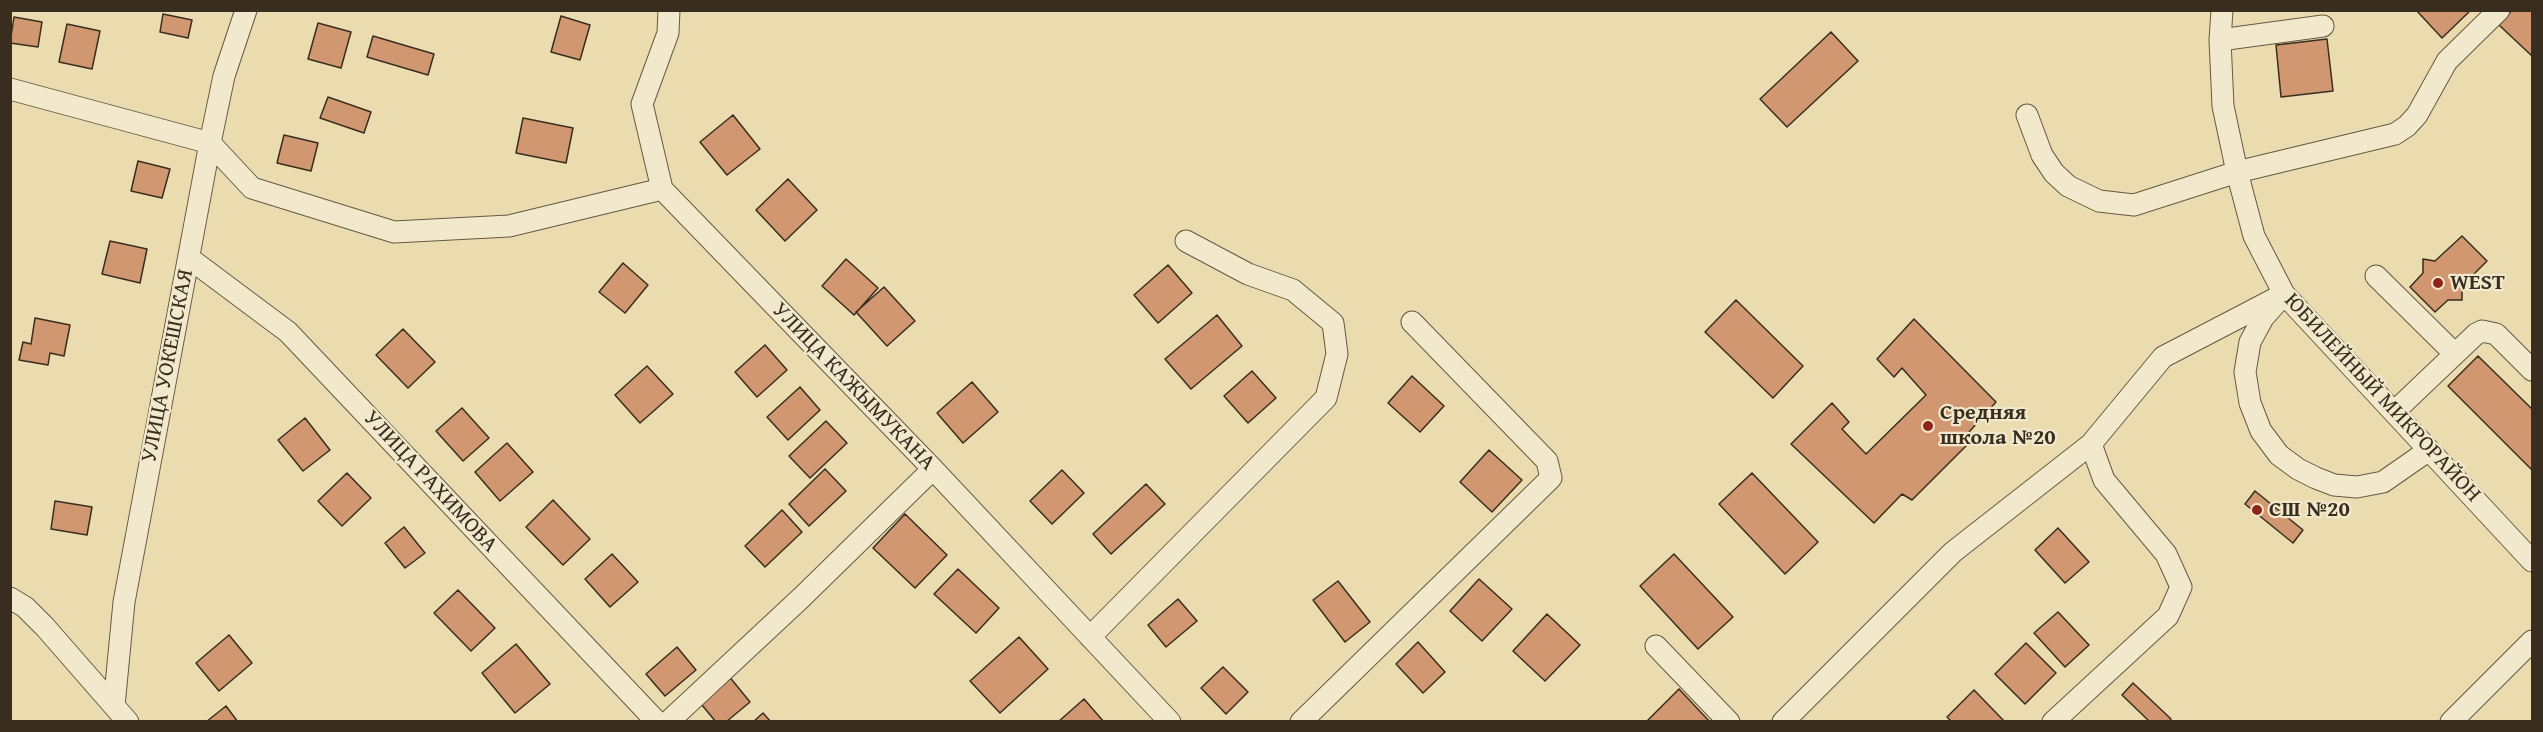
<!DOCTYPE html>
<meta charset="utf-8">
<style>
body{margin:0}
#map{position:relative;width:2543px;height:732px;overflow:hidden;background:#ebdcb0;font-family:"Gentium Book Plus",serif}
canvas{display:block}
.frame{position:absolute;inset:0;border:12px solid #392d1f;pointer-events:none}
</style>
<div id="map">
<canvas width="2543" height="732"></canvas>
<div class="frame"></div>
</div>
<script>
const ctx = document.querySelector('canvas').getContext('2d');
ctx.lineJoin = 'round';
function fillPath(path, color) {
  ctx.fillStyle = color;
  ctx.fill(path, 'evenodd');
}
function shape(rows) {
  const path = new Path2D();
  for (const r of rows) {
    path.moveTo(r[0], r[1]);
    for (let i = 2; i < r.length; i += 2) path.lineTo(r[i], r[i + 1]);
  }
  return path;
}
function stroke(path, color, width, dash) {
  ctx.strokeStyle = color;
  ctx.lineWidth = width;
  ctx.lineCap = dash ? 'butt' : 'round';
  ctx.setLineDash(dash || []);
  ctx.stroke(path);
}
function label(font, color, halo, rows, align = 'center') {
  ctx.font = font + ' "Gentium Book Plus",serif';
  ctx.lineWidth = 4.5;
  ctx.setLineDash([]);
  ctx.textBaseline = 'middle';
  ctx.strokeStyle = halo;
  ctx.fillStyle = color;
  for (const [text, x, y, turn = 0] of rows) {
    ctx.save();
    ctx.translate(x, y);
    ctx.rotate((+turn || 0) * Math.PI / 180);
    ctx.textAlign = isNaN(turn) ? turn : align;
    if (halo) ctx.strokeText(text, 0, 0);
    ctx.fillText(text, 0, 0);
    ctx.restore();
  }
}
const building = shape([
 [2416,10,2471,10,2442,38,2416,10],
 [2512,10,2532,10,2532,56,2499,25,2512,10],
 [163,14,192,20,188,38,160,32,163,14],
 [561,16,590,25,580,60,551,52,561,16],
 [14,17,42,22,38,47,10,43,14,17],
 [318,23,351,32,341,68,308,59,318,23],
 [67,24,100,31,92,69,59,62,67,24],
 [1831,32,1858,61,1787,127,1760,99,1831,32],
 [373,36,434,54,428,75,367,57,373,36],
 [2327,39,2333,91,2281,97,2276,45,2327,39],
 [328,97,371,112,364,133,320,118,328,97],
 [733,115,760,149,727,175,700,142,733,115],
 [523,118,573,128,566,163,516,153,523,118],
 [284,135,318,143,311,171,277,163,284,135],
 [138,161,170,169,162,198,131,191,138,161],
 [788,179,817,210,785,241,756,210,788,179],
 [2462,236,2487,261,2462,286,2462,300,2448,300,2435,312,2410,287,2423,273,2423,259,2435,261,2462,236],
 [110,241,147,249,140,283,102,274,110,241],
 [846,259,878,288,854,315,822,286,846,259],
 [623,263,648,285,625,313,599,292,623,263],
 [1168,265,1192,293,1158,323,1134,295,1168,265],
 [884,287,915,321,887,346,856,312,884,287],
 [1736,300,1803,366,1773,398,1705,332,1736,300],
 [1217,315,1242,346,1191,389,1165,359,1217,315],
 [35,318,70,325,64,356,50,353,48,365,19,360,23,342,31,344,35,318],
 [1914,319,1996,402,1969,432,1974,438,1912,500,1902,494,1874,523,1791,444,1832,403,1849,422,1842,429,1866,454,1926,395,1902,368,1894,377,1877,359,1914,319],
 [403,329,435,362,408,388,376,355,403,329],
 [765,345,787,370,757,397,735,372,765,345],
 [2478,356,2532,409,2532,470,2448,386,2478,356],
 [647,366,673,394,640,423,615,395,647,366],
 [1252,371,1276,398,1248,423,1224,396,1252,371],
 [1412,376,1444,406,1420,432,1388,403,1412,376],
 [972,382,998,412,963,443,937,413,972,382],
 [800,387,820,410,788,440,767,417,800,387],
 [462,408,489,438,463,461,436,431,462,408],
 [305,418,330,450,303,471,278,440,305,418],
 [826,421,847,443,810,478,789,456,826,421],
 [507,443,533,472,500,501,475,472,507,443],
 [1489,450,1522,480,1492,512,1460,482,1489,450],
 [825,469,846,491,809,526,789,504,825,469],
 [1062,470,1084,493,1052,524,1030,501,1062,470],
 [347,473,371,498,342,526,318,501,347,473],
 [1752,473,1818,542,1785,574,1719,504,1752,473],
 [1146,484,1165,504,1111,554,1093,534,1146,484],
 [2255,491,2303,530,2293,543,2245,504,2255,491],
 [553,500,590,539,563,565,526,527,553,500],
 [55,501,92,507,87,535,51,529,55,501],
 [782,510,802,532,765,567,745,546,782,510],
 [905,514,947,555,915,588,873,548,905,514],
 [404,527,425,553,405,568,385,543,404,527],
 [2058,528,2089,562,2065,583,2035,550,2058,528],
 [612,554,638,582,610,607,585,579,612,554],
 [1674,554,1733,617,1698,649,1640,586,1674,554],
 [958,569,999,608,976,633,934,594,958,569],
 [1479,579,1512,609,1482,641,1450,611,1479,579],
 [1338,581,1370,622,1345,642,1313,600,1338,581],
 [458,590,495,628,471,651,434,613,458,590],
 [1178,599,1197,621,1166,647,1148,625,1178,599],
 [2058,612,2089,645,2065,667,2034,633,2058,612],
 [1547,614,1580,645,1545,681,1513,651,1547,614],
 [229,635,252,663,219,691,196,663,229,635],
 [1019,637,1048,669,1000,713,970,681,1019,637],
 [1418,642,1445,672,1423,693,1396,664,1418,642],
 [2026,643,2056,673,2025,704,1995,674,2026,643],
 [516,644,550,684,515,713,482,673,516,644],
 [677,647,696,670,665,696,646,674,677,647],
 [1223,667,1248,692,1226,714,1201,688,1223,667],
 [728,675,750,702,726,722,716,722,697,699,728,675],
 [2133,683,2171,719,2169,722,2150,722,2122,695,2133,683],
 [1679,689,1710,722,1646,722,1679,689],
 [1974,690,2005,722,1952,722,1947,717,1974,690],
 [1084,699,1104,722,1058,722,1084,699],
 [226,706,238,722,206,722,226,706],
 [763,713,771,722,753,722,763,713]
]);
fillPath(building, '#d19771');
stroke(building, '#392d1f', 1.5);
const minor = shape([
 [669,10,668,33,642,104,662,189,933,469,1170,722],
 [2222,10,2220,40,2223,106,2237,172,2254,236,2284,294,2532,561],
 [2220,40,2323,26],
 [10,89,210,143,252,188,394,232,509,226,662,189],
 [2027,115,2042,155,2054,173,2068,186,2099,201,2134,205,2237,172,2395,134,2407,126,2417,115,2447,61,2499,10],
 [189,258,288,332,657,722],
 [2376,276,2455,354],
 [2278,301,2263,318,2250,342,2245,372,2250,403,2261,431,2279,455,2298,469,2316,478,2334,485,2357,487,2383,482,2429,450],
 [2394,412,2476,334,2482,331,2496,334,2532,370],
 [10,598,25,607,45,627,114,706],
 [1090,637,1326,398,1337,354,1333,323,1293,290,1248,274,1186,241],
 [1656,646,1729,722],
 [128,722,114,706,124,602,210,143,224,76,246,10],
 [668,722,801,598,933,469],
 [1301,722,1551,478,1547,461,1412,322],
 [1783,722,1953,552,2091,444,2163,357,2284,294],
 [2053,722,2168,616,2181,587,2166,554,2104,480,2091,444],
 [2451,722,2532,641]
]);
stroke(minor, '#665943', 23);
stroke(minor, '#f2e8cc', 21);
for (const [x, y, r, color] of [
 [2438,283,6,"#8f2418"],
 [1928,426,6,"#8f2418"],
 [2257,510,6,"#8f2418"]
]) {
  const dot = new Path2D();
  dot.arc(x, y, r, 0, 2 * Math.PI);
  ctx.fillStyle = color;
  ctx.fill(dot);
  stroke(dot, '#f2e8cc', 2);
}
label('bold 22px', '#392d1f', '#f2e8cc', [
 ["WEST",2450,283],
 ["Средняя",1940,413],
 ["школа №20",1940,438],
 ["СШ №20",2269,510]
], 'left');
label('22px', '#392d1f', '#f2e8cc', [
 ["УЛИЦА УОКЕШСКАЯ",168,366,-79],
 ["УЛИЦА КАЖЫМУКАНА",853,387,46],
 ["ЮБИЛЕЙНЫЙ МИКРОРАЙОН",2382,398,47],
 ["УЛИЦА РАХИМОВА",430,482,47]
]);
</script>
